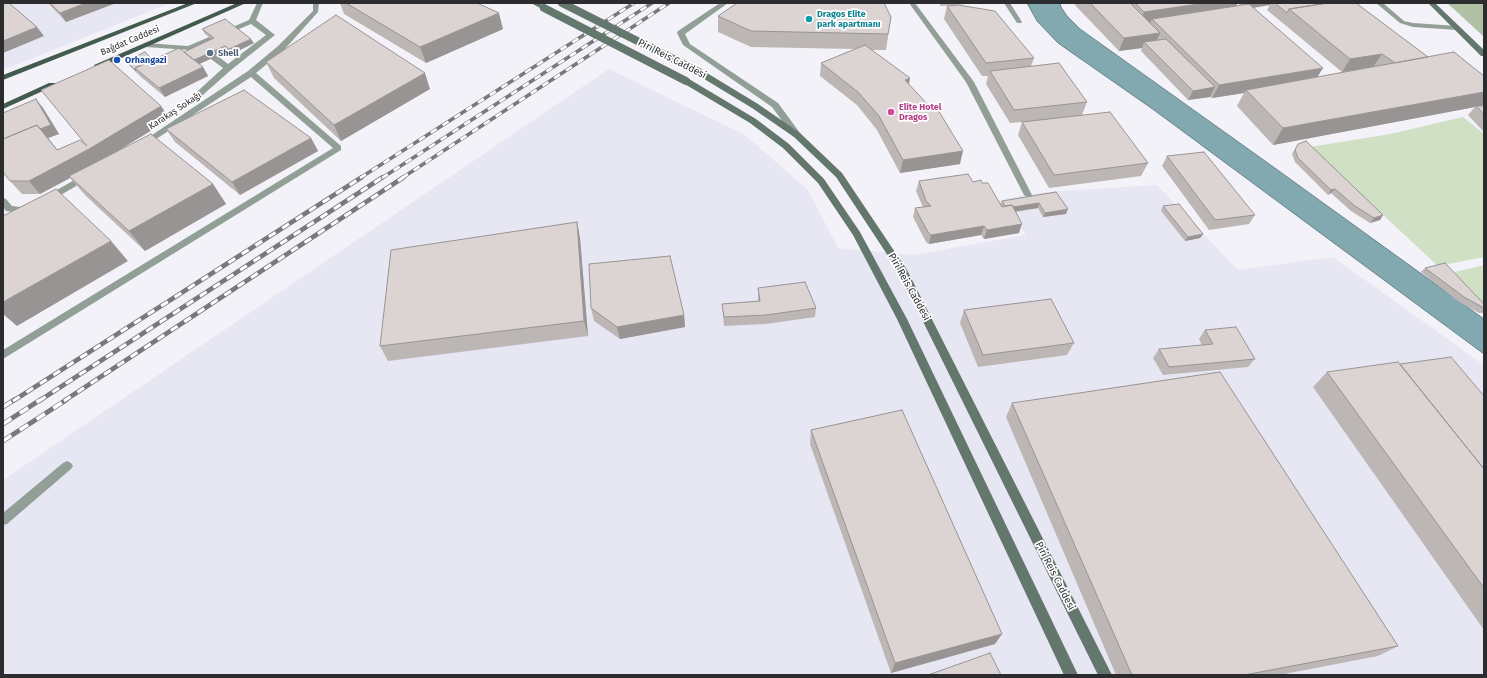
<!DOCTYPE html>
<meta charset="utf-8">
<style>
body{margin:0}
#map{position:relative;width:1487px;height:678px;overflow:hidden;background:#f3f2f8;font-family:"Fira Sans",sans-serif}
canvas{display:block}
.frame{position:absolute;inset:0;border:4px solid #2c2c2e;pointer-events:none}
</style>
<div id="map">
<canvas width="1487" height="678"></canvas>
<div class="frame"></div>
</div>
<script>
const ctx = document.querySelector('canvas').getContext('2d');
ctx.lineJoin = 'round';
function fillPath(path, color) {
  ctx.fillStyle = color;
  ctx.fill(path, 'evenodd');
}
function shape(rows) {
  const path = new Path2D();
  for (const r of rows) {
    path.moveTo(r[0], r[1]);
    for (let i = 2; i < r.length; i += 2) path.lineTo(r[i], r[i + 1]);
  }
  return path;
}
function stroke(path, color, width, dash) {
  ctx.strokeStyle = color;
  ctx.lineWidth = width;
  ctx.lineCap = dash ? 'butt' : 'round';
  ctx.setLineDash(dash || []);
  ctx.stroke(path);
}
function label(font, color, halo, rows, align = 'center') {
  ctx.font = font + ' "Fira Sans",sans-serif';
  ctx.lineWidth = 3.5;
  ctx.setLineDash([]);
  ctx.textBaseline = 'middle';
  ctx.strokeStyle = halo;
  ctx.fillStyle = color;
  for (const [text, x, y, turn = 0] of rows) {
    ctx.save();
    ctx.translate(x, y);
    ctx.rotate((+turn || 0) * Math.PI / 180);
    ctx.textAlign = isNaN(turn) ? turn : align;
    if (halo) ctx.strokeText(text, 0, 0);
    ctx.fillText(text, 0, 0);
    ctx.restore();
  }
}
fillPath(shape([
 [3,3,170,3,3,70],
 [609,69,745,135,808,190,838,248,913,255,1026,235,1012,215,996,201,1008,198,1046,192,1157,185,1238,270,1333,257,1484,365,1484,675,3,675,3,480]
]), '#e7e6f3');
fillPath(shape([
 [1463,117,1484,134,1484,257,1438,266,1310,147,1390,134],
 [1484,265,1484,305,1451,273]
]), '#cfe0c5');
fillPath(shape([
 [1447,3,1484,3,1484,37,1456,11]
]), '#b0c1a6');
const water = shape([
 [1027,3,1060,3,1061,7,1067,16,1080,29,1272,166,1484,319,1484,354,1154,110,1058,43,1037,21,1027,3]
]);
fillPath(water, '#82a8b0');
stroke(water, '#688389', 1);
fillPath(shape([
 [257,3,263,3,256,20,275,35,231,70,196,101,190,101,189,99,223,68,200,51,200,47,206,47,228,64,266,35,251,24,189,50,146,47,142,45,146,43,188,46,249,20,257,3],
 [909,3,915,3,974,82,1032,195,1031,197,1028,198,1024,195,966,82,909,3],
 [1004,3,1010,3,1022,22,1021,23,1017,23,1004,3],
 [1376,3,1383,3,1404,21,1413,23,1457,26,1461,28,1457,30,1413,27,1400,23,1376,3]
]), '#929f97');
fillPath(shape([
 [313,3,319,3,318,12,284,50,256,73,341,146,341,150,3,359,3,350,333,148,251,77,147,145,144,146,140,143,248,71,278,46,313,11,313,3],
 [720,3,728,3,685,34,690,44,778,103,800,133,800,137,794,137,772,107,683,45,677,33,678,31,720,3],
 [87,173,91,176,90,178,52,200,46,200,45,198,46,196,87,173],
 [3,198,6,199,12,206,20,207,29,204,33,207,32,209,20,213,6,211,3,207,3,198],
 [67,461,71,463,73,466,71,469,7,524,3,525,3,513,63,463,67,461]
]), '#929f97');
fillPath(shape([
 [531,3,539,3,547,8,542,9,531,3],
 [1428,3,1435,3,1484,50,1484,56,1481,56,1428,3],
 [696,70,702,70,758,104,800,133,842,173,907,270,1112,675,1098,675,898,271,836,177,794,137,752,108,696,74,696,70],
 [683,79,689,79,756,119,789,144,824,179,860,232,907,319,1078,675,1064,675,897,319,853,235,818,183,783,148,750,123,683,83,683,79]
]), '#63776c');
fillPath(shape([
 [188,3,197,3,3,80,3,75,188,3],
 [237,3,246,3,101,67,95,67,94,65,237,3],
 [49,83,55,83,56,85,3,109,3,104,49,83]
]), '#435b4e');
const railFar2 = shape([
 [360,178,634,3],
 [382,178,652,3],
 [402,178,669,3]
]);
const railFar1 = shape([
 [13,401,362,177],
 [39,401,383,177],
 [64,401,404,177]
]);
const rail = shape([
 [3,407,14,400],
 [3,424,40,400],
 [3,441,66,400]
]);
stroke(railFar2, '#79797c', 3.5);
stroke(railFar1, '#79797c', 4.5);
stroke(rail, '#79797c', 5);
stroke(railFar2, '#fff', 2.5, [7]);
stroke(railFar1, '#fff', 3, [8]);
stroke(rail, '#fff', 3.5, [10]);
stroke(shape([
 [562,3,699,72],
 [544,8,686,81]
]), '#63776c', 8);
fillPath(shape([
 [48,3,116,3,66,22],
 [340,3,477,3,503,29,426,63,344,14],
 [939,3,979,3,941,6],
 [1073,3,1238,3,1236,6,1241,6,1238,3,1356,3,1428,57,1484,76,1484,105,1481,106,1484,106,1484,131,1483,131,1468,115,1475,107,1273,145,1237,106,1244,93,1212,98,1210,97,1188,100,1141,51,1142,48,1119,51],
 [1270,5,1267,10,1342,72,1374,67,1317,77,1253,8],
 [947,6,1034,58,1031,66,1087,102,1082,115,1148,163,1141,176,1049,188,1018,135,1022,122,1010,123,986,84,988,76,982,76,944,19],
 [718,16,891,17,886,50,871,50,909,84,960,164,900,173,877,130,857,105,820,76,821,63,855,49,751,47,718,32],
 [202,29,254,43,232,54,228,51,199,64,203,67,208,76,165,97,141,77,129,65,126,61,153,60,184,52,212,39,205,34],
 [266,62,430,89,341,141,274,78],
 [43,108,59,134,48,138,57,150,86,145,170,119,117,151,213,184,226,204,145,251,86,196,70,178,40,194,22,194,10,181],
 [166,129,311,138,318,151,240,195,175,142],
 [1298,144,1383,215,1380,220,1370,223,1351,211,1331,193,1328,195,1295,162,1292,154],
 [1167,156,1255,215,1249,224,1209,230,1162,166],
 [919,181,973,182,982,183,1000,205,1002,201,1056,192,1066,214,1043,217,1038,208,1015,212,1019,233,984,239,981,235,929,244,926,242,913,217,915,208,923,207,916,191],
 [1163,206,1203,234,1200,238,1185,241,1161,211],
 [577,222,580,238,588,336,388,361,380,346],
 [1425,268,1484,304,1484,312,1483,313,1479,313,1459,302,1421,272],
 [758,288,816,308,815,317,766,324,724,326,722,304,758,301],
 [591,308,684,315,685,327,620,339,594,321],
 [964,310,1074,343,1067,355,978,367,960,323],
 [1205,330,1255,359,1248,367,1163,375,1153,358,1159,349,1202,345,1199,339],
 [1400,364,1484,396,1484,630,1313,387,1327,372],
 [1012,403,1398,646,1378,656,1279,675,1116,675,1006,417],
 [811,430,995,644,891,673,810,444]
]), '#bcb6b5');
fillPath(shape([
 [86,3,116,3,66,22,60,13],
 [1205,3,1238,3,1234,10,1152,19,1150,23,1139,25,1144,12],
 [1248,3,1271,3,1270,5,1245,9],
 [499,13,503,29,426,63,420,47],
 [37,27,44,36,3,53,3,41],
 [1160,33,1154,46,1144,42,1142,48,1119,51,1124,38],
 [251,39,254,43,232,54,229,49],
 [225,46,228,51,195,66,192,61],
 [1382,54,1373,67,1342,72,1350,59],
 [203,67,208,76,165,97,159,88],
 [1323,68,1315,81,1246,90,1244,93,1212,98,1219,85],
 [425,73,430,89,341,141,334,125],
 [910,78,908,91,905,80],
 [1215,87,1210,97,1188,100,1193,91],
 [1484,92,1484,105,1477,107,1476,106,1475,107,1273,145,1283,128],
 [36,99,43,108,59,134,48,138,66,161,161,106,170,119,100,162,69,176,70,178,40,194,29,181],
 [311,138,318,151,240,195,232,182],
 [963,151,960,164,900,173,903,160],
 [213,184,226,204,145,251,129,231],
 [1335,189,1331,193,1328,195,1331,190],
 [1039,203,1038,208,1005,213,1007,208],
 [1068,209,1066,214,1043,217,1045,213],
 [1383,215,1380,220,1370,223,1374,218],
 [577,222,580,238,588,336,584,321],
 [1022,224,1019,233,984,239,987,230],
 [984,226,981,235,929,244,931,235],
 [1203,234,1200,238,1185,241,1188,237],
 [111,241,128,261,17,326,3,314,3,302],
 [684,315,685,327,620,339,617,327],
 [1002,634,995,644,891,673,895,663]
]), '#999494');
const building = shape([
 [3,3,9,3,37,27,3,41,3,3],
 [50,3,86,3,60,13,50,3],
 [346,3,477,3,499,13,420,47,346,3],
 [737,3,884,3,891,17,888,34,751,31,718,16,737,3],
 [1090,3,1130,3,1160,33,1124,38,1090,3],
 [1135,3,1205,3,1144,12,1135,3],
 [1275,3,1328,3,1289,9,1287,13,1275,3],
 [1328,3,1356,3,1428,57,1395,63,1382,54,1350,59,1289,9,1328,3],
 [1249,4,1323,68,1219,85,1152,19,1249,4],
 [958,5,995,11,1034,58,986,63,947,6,958,5],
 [336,15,425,73,334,125,266,62,336,15],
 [225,19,251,39,229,49,225,46,194,60,184,52,214,38,202,29,225,19],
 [1166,39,1215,87,1193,91,1144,42,1166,39],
 [865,45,910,78,905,80,929,106,935,105,963,151,903,160,879,116,858,92,821,63,865,45],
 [179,48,203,67,159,88,135,68,179,48],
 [145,52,153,60,135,68,136,71,126,61,145,52],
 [1454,52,1484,76,1484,92,1283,128,1246,90,1454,52],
 [109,60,161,106,89,149,29,181,10,181,3,172,3,139,37,125,57,150,80,140,87,146,41,90,109,60],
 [1059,63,1087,102,1014,110,990,71,1059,63],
 [244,90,311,138,232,182,166,129,244,90],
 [36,99,51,125,40,129,37,125,3,139,3,113,36,99],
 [1476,106,1484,106,1484,114,1476,106],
 [1110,112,1148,163,1054,175,1022,122,1110,112],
 [151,134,213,184,129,231,69,176,151,134],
 [1306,141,1383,215,1374,218,1355,206,1335,189,1331,190,1298,158,1295,150,1298,144,1306,141],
 [1204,152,1255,215,1215,220,1167,156,1204,152],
 [968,174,973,182,981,180,982,183,988,183,1002,207,1012,205,1022,224,987,230,984,226,931,235,928,232,915,208,931,206,926,201,919,181,968,174],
 [56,189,111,241,3,302,3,216,56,189],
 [1056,192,1068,209,1045,213,1039,203,1013,207,1012,205,1005,206,1002,201,1056,192],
 [1179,204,1203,234,1188,237,1163,206,1179,204],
 [577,222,584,321,380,346,391,250,577,222],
 [670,256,684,315,617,327,591,308,589,264,670,256],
 [1445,263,1484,304,1484,308,1464,297,1425,268,1445,263],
 [805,282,816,308,766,315,724,317,722,304,760,301,758,288,805,282],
 [1051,299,1074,343,983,355,964,310,1051,299],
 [1236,327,1255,359,1169,367,1159,349,1213,344,1205,330,1236,327],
 [1451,357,1484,396,1484,469,1400,364,1451,357],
 [1398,362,1484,469,1484,588,1327,372,1398,362],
 [1220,372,1398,646,1244,675,1132,675,1012,403,1220,372],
 [902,410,1002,634,895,663,811,430,902,410],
 [990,653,1001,675,928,675,990,653]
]);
fillPath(building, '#dbd4d3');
stroke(building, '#999494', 1);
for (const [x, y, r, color] of [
 [809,19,4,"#0f9aa8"],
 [210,53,4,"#5c6f8a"],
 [117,60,4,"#1a4fb4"],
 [891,112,4,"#d1479c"]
]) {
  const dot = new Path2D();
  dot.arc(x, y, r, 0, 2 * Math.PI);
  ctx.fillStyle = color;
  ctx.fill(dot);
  stroke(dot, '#fff', 1.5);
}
label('bold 9px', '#0d838f', '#fff', [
 ["Dragos Elite",817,14],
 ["park apartmanı",817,24]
], 'left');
label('9px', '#2c2c2e', '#fff', [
 ["Bağdat Caddesi",130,41,-23],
 ["Karakaş Sokağı",175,111,-33]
]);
label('bold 9px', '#4e5e75', '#fff', [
 ["Shell",218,53]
], 'left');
label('bold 9px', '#164399', '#fff', [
 ["Orhangazi",125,60]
], 'left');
label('bold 9px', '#b23c85', '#fff', [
 ["Elite Hotel",899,107],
 ["Dragos",899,117]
], 'left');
label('10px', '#2c2c2e', '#fff', [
 ["Piri Reis Caddesi",672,59,27],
 ["Piri Reis Caddesi",909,287,61],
 ["Piri Reis Caddesi",1055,576,63]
]);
</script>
